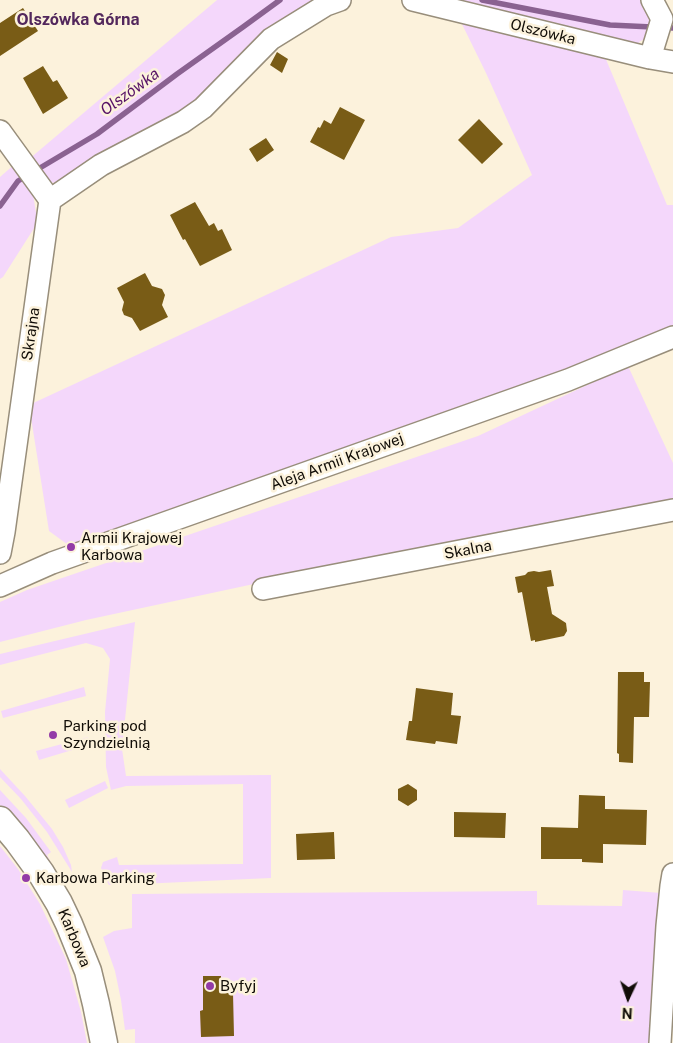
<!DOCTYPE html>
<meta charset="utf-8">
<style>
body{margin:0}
#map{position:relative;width:673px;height:1043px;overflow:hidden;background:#fcf2dc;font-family:"Public Sans",sans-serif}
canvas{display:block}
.north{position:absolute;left:603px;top:973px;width:50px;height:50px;-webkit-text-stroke:4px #fcf2dc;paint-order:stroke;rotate:183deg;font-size:14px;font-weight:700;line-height:20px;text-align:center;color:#110d07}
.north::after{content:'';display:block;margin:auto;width:18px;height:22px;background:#110d07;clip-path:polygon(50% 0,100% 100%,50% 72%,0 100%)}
</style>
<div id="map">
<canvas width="673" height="1043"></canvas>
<div class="north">N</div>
</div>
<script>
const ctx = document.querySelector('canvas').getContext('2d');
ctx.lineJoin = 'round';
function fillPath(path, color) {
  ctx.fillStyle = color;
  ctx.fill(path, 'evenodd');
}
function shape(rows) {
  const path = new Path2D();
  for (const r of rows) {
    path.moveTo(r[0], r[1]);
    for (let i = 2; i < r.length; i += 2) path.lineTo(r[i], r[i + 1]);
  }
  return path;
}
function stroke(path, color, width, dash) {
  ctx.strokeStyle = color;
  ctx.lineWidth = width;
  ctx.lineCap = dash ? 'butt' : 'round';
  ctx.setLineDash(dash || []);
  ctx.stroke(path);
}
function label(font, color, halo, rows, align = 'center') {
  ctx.font = font + ' "Public Sans",sans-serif';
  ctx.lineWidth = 5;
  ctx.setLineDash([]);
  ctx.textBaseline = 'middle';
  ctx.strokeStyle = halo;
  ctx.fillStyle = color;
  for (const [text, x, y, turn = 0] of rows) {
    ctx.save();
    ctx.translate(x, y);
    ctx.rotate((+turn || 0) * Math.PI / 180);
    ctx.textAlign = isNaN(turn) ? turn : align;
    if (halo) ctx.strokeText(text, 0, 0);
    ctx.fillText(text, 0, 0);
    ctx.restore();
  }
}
fillPath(shape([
 [217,0,321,0,199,103,57,184,48,181,28,160],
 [442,0,643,0,650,24,646,38,639,42,640,45],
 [459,18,605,57,667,205,673,205,673,327,566,372,71,547,49,531,29,405,391,237,458,228,532,175,486,73],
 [16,163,33,194,36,213,36,220,38,222,3,277,0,279,0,177],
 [628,366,673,463,673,503,319,570,86,620,0,642,0,602,27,590,478,436],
 [135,622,122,749,126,776,271,775,271,878,118,885,109,885,105,878,101,868,103,862,117,857,119,865,243,864,243,784,126,786,111,790,106,767,105,712,110,659,103,648,86,643,0,665,0,654],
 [84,687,86,696,3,718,1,711],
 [88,737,89,745,39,760,36,751],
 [0,769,25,796,52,829,63,847,71,865,72,872,47,832,21,799,0,777],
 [105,781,108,788,69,808,65,800],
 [0,790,26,818,51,852,47,855,61,882,17,823,0,805],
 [0,846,18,869,40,904,66,959,81,1012,87,1043,0,1043],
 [623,890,661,893,651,1043,135,1043,135,1029,125,1030,121,1000,115,971,103,937,114,931,132,928,132,894,537,891,537,905,622,906]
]), '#f4d7fb');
stroke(shape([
 [482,0,610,25,673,28],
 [0,206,18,181,97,134,177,74,243,27,280,0]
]), '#8a6291', 5.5);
fillPath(shape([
 [23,8,38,31,0,56,0,23],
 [277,52,288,59,282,73,270,65],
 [43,66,53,82,57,80,68,98,43,114,23,78],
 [340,107,365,120,344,160,310,142,318,127,320,128,324,120,331,124],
 [479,119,503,144,482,164,458,140],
 [266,138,274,150,257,162,249,149],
 [195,202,209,226,214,223,218,231,222,229,232,250,200,266,185,239,183,240,170,215],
 [145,273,152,286,162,289,165,295,162,305,168,317,140,331,132,318,124,315,122,310,124,302,117,288],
 [551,570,554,586,547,587,552,614,566,623,567,631,564,636,535,642,535,640,531,641,522,592,518,593,515,577,525,575,528,572,534,571,539,572],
 [618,672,644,672,644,682,650,682,649,717,634,717,633,763,619,762,619,754,617,753],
 [416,688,453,693,451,715,461,716,457,744,436,741,435,744,406,740,409,721,412,721],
 [408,784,417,790,417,800,408,806,398,800,398,789],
 [579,795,605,796,605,809,647,810,646,845,603,844,603,863,582,862,582,859,541,859,541,827,578,828],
 [454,812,506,813,505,838,454,837],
 [334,832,335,859,297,860,296,834],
 [203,976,221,976,221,993,233,993,234,1036,201,1037,200,1011,203,1010]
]), '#795c16');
const minor = shape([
 [413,0,650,58,673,62],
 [650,58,662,19,652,0],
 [0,131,50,200,4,532,0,553],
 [50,200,101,165,183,122,203,108,271,39,326,5,340,0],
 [0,586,52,563,568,380,673,337],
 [263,589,673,510],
 [660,1043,667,926,671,886,673,874]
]);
const tertiary = shape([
 [0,820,17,840,41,873,59,903,69,924,88,971,96,1004,104,1043]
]);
stroke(minor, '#988e7b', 24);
stroke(tertiary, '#988e7b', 29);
stroke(minor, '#fff', 21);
stroke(tertiary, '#fff', 26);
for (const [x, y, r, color] of [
 [71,547,5,"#933ba7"],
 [53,735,5,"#933ba7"],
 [26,878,5,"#933ba7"],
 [210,986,5,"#933ba7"]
]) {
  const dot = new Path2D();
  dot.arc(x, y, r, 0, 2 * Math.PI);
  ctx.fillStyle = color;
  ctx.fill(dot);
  stroke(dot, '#fcf2dc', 2);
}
label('15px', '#110d07', '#fcf2dc', [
 ["Olszówka",543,32,14],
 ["Skrajna",31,334,-82],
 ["Aleja Armii Krajowej",337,462,-20],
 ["Skalna",468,550,-11],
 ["Karbowa",74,938,67]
]);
label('15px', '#110d07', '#fcf2dc', [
 ["Armii Krajowej",81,538],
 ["Karbowa",81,555],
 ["Parking pod",63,726],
 ["Szyndzielnią",63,743],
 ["Karbowa Parking",36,878],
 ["Byfyj",220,986]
], 'left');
label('bold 16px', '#52275c', '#fcf2dc', [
 ["Olszówka Górna",78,20]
]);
label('italic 16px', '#571266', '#fcf2dc', [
 ["Olszówka",130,92,-36]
]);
</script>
